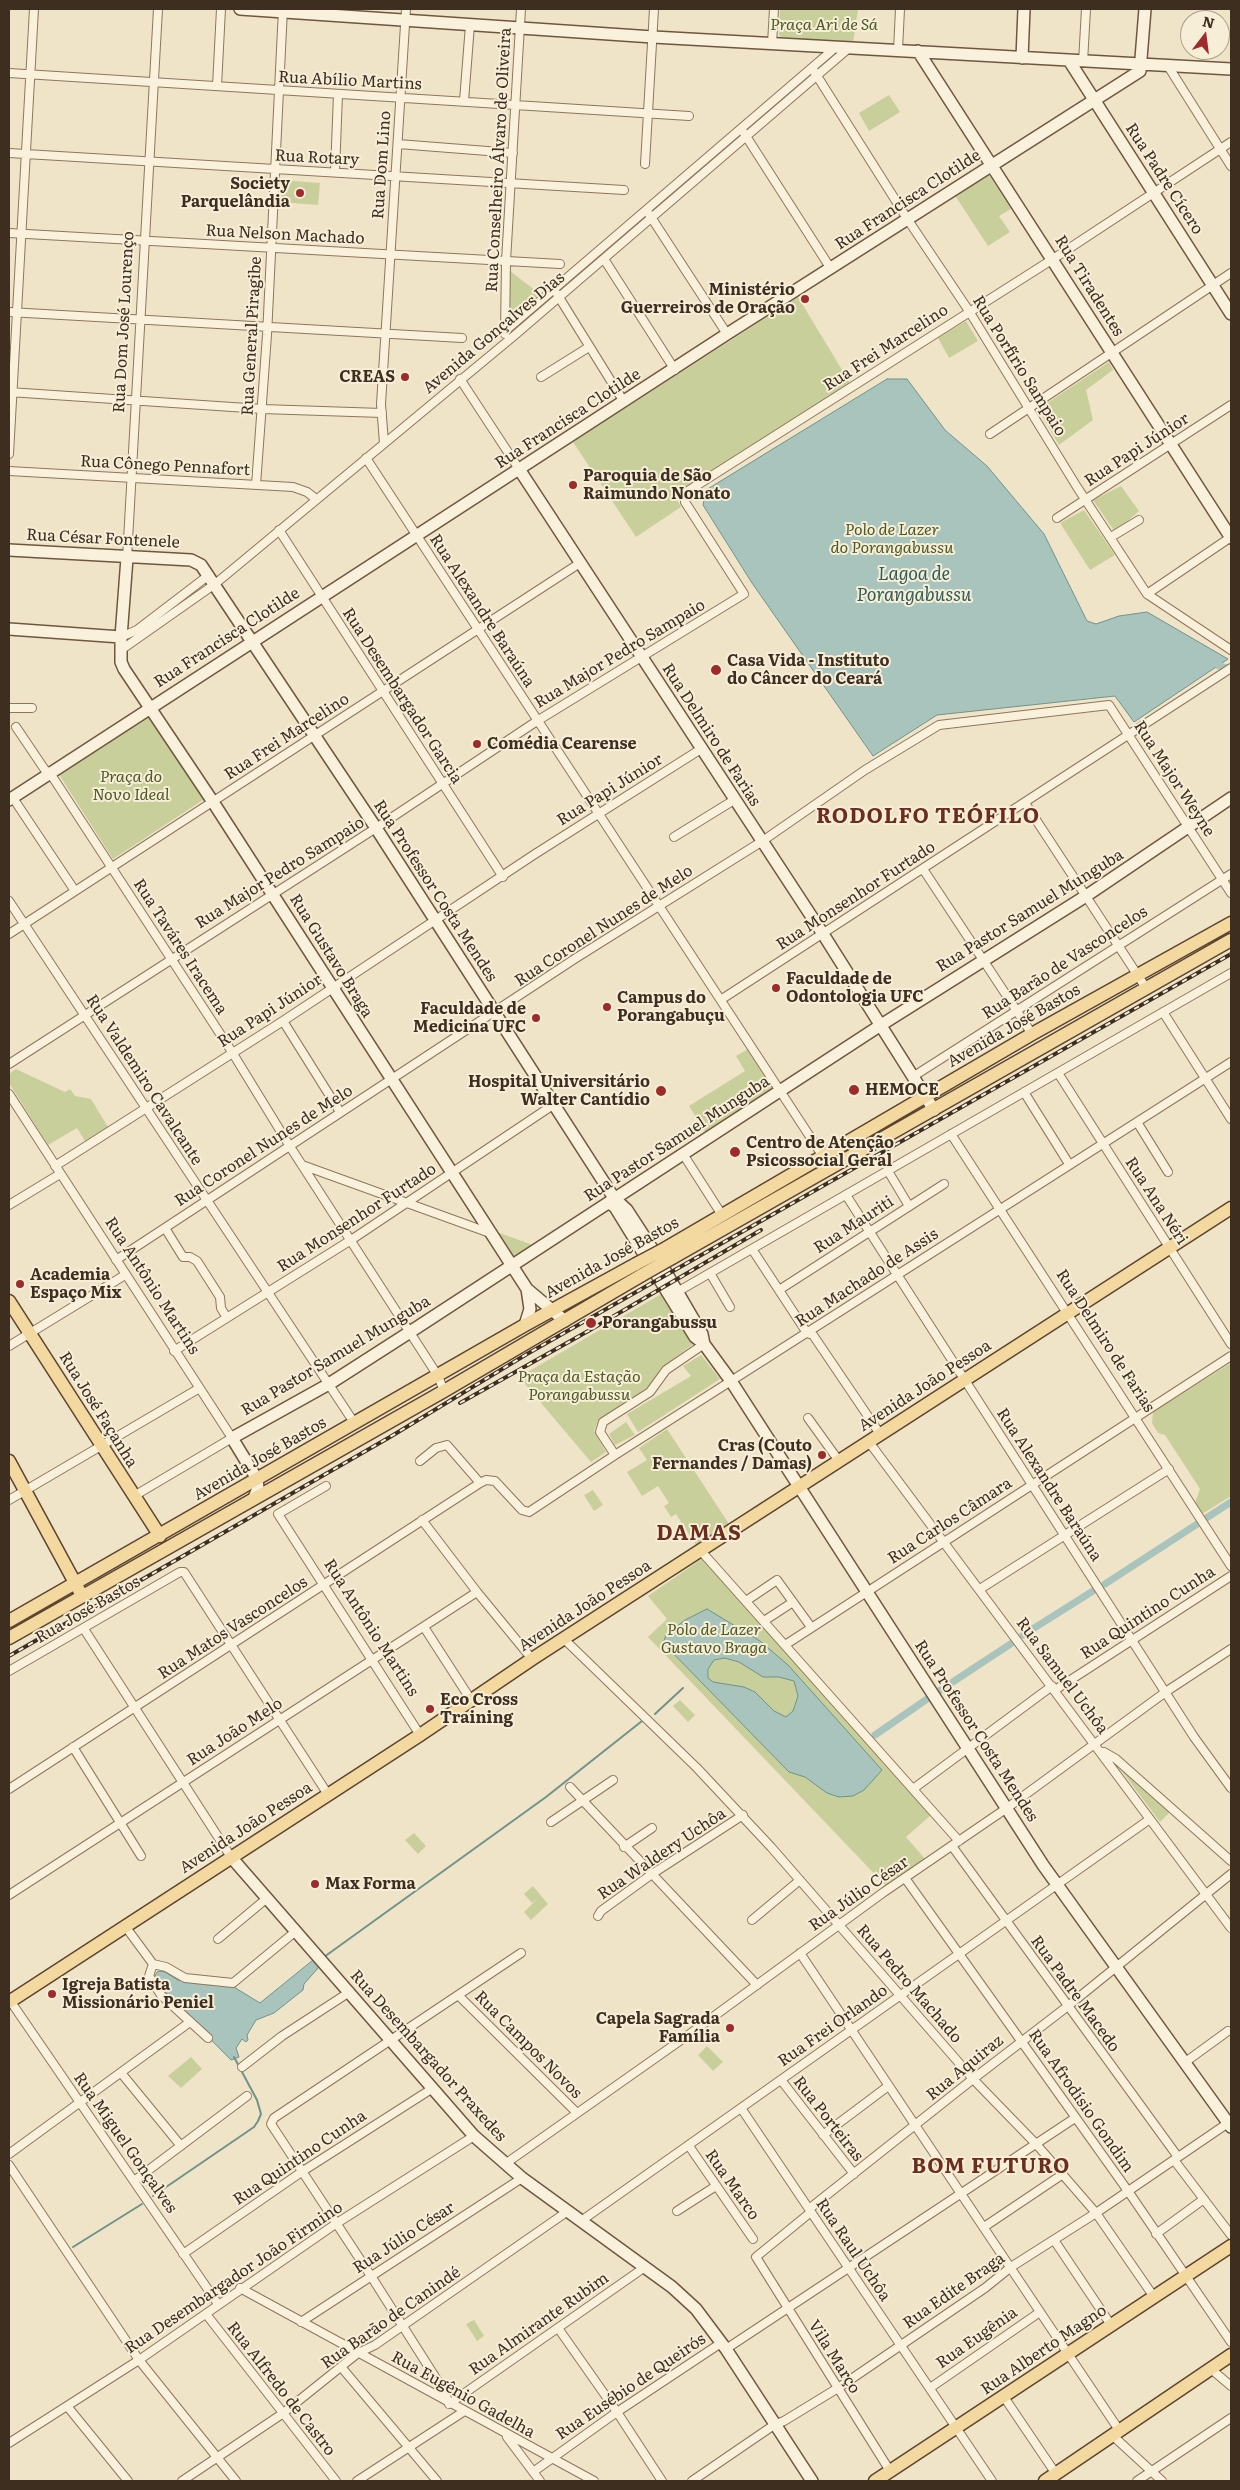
<!DOCTYPE html>
<meta charset="utf-8">
<style>
body{margin:0}
#map{position:relative;width:1240px;height:2490px;overflow:hidden;background:#f0e4c8;font-family:Literata,serif}
canvas{display:block}
.frame{position:absolute;inset:0;border:10px solid #3d2e20;pointer-events:none}
.north{position:absolute;left:1180px;top:10px;width:50px;height:50px;box-sizing:border-box;background:#f7eed8;border:1px solid #ada18e;border-radius:50%;rotate:15deg;font-size:14px;font-weight:700;line-height:20px;text-align:center;color:#3d2e20}
.north::after{content:'';display:block;margin:auto;width:18px;height:22px;background:#9e2a2b;clip-path:polygon(50% 0,100% 100%,50% 72%,0 100%)}
</style>
<div id="map">
<canvas width="1240" height="2490"></canvas>
<div class="frame"></div>
<div class="north">N</div>
</div>
<script>
const ctx = document.querySelector('canvas').getContext('2d');
ctx.lineJoin = 'round';
function fillPath(path, color) {
  ctx.fillStyle = color;
  ctx.fill(path, 'evenodd');
}
function shape(rows) {
  const path = new Path2D();
  for (const r of rows) {
    path.moveTo(r[0], r[1]);
    for (let i = 2; i < r.length; i += 2) path.lineTo(r[i], r[i + 1]);
  }
  return path;
}
function stroke(path, color, width, dash) {
  ctx.strokeStyle = color;
  ctx.lineWidth = width;
  ctx.lineCap = dash ? 'butt' : 'round';
  ctx.setLineDash(dash || []);
  ctx.stroke(path);
}
function label(font, color, halo, rows, align = 'center') {
  ctx.font = font + ' Literata,serif';
  ctx.lineWidth = 4;
  ctx.setLineDash([]);
  ctx.textBaseline = 'middle';
  ctx.strokeStyle = halo;
  ctx.fillStyle = color;
  for (const [text, x, y, turn = 0] of rows) {
    ctx.save();
    ctx.translate(x, y);
    ctx.rotate((+turn || 0) * Math.PI / 180);
    ctx.textAlign = isNaN(turn) ? turn : align;
    if (halo) ctx.strokeText(text, 0, 0);
    ctx.fillText(text, 0, 0);
    ctx.restore();
  }
}
fillPath(shape([
 [780,9,858,9,853,43,783,40,779,35],
 [889,95,900,112,869,131,859,113],
 [987,172,1011,209,999,216,1010,232,988,246,954,194],
 [281,180,320,183,318,205,280,202],
 [510,271,540,294,510,321,507,320],
 [798,297,850,383,675,496,681,507,636,537,573,442],
 [966,321,978,341,949,358,938,338],
 [1109,362,1113,370,1086,390,1093,420,1059,445,1038,409],
 [1121,486,1139,511,1115,532,1093,500],
 [1084,510,1115,555,1090,570,1060,523],
 [150,714,204,798,203,800,113,859,58,773],
 [748,1049,776,1092,707,1135,689,1106,745,1071,736,1056],
 [16,1069,65,1092,70,1089,75,1096,91,1099,108,1127,85,1141,77,1128,48,1145,9,1083,9,1074],
 [494,1231,533,1245,513,1258],
 [663,1293,665,1302,693,1344,661,1368,651,1385,598,1421,594,1431,606,1452,591,1462,519,1377],
 [701,1355,720,1379,638,1432,627,1414,691,1376,683,1366],
 [1231,1363,1231,1496,1202,1514,1195,1503,1200,1489,1165,1435,1158,1433,1152,1423,1153,1412],
 [626,1422,635,1435,615,1445,609,1434],
 [667,1429,729,1524,696,1545,676,1514,671,1517,664,1506,669,1503,658,1486,642,1496,627,1472,647,1460,639,1448],
 [593,1490,603,1505,594,1511,584,1495],
 [703,1558,931,1815,906,1837,926,1860,886,1886,648,1637,667,1619,648,1596],
 [680,1700,695,1715,688,1722,673,1706],
 [1118,1766,1119,1767,1171,1811,1160,1822],
 [414,1833,426,1846,418,1854,405,1840],
 [533,1886,548,1904,531,1920,524,1912,537,1899,532,1903,524,1894],
 [707,2046,723,2062,713,2071,698,2055],
 [191,2057,202,2069,181,2088,168,2076],
 [474,2320,484,2336,477,2341,466,2324]
]), '#c9cf9b');
const water = shape([
 [887,379,907,379,945,430,987,466,1044,534,1087,621,1096,624,1119,616,1147,612,1228,659,1134,722,1115,696,937,715,873,756,752,583,703,505,706,490,887,379],
 [707,1609,760,1641,788,1665,882,1770,864,1790,853,1796,839,1797,827,1793,805,1777,789,1772,663,1643,666,1635,685,1620,707,1609],
 [725,1658,739,1662,763,1677,779,1677,794,1681,798,1696,793,1711,786,1717,774,1711,755,1692,744,1687,713,1682,708,1678,708,1669,714,1660,725,1658],
 [313,1960,319,1967,304,1984,303,1990,274,2013,256,2020,247,2035,248,2040,246,2042,242,2039,236,2048,239,2057,231,2060,162,1990,154,1977,158,1971,165,1972,178,1980,229,1984,260,2003,313,1960]
]);
fillPath(water, '#a9c4bc');
stroke(water, '#6f938a', 1);
stroke(shape([
 [655,1714,683,1688],
 [324,1957,546,1797,642,1721],
 [153,2196,254,2127,258,2121,261,2114,257,2100,234,2057],
 [73,2247,142,2204]
]), '#6f938a', 2);
stroke(shape([
 [1219,666,1231,669],
 [1105,1584,1231,1502],
 [1023,1635,1093,1591],
 [939,1691,1012,1643],
 [875,1735,930,1697]
]), '#a9c4bc', 7);
const street = shape([
 [772,44,774,9],
 [898,50,900,9],
 [1083,62,1086,9],
 [1168,66,1231,166],
 [812,68,908,220,969,311,1077,487,1147,594,1231,650],
 [9,73,689,116],
 [217,86,221,9],
 [464,101,470,25],
 [744,133,831,269],
 [398,144,513,153],
 [9,153,624,190],
 [645,164,654,9],
 [335,172,338,94],
 [649,214,727,334],
 [9,233,560,264],
 [604,259,675,370],
 [557,294,624,402],
 [9,312,462,338],
 [505,331,836,47],
 [505,334,506,261,521,9],
 [541,377,589,347],
 [460,379,519,469],
 [9,392,262,409,382,413],
 [990,434,1231,273],
 [384,443,381,404,406,9],
 [9,454,34,9],
 [366,458,822,1155],
 [9,471,293,487,307,492,316,499],
 [256,485,267,335,283,9],
 [1057,518,1231,405],
 [279,530,503,877],
 [1111,537,1139,520],
 [127,558,158,9],
 [1147,594,1231,537],
 [121,637,137,630,209,575],
 [121,650,215,584,515,335,849,48],
 [9,708,32,708],
 [16,727,45,770,50,773,232,1052,289,1145,438,1376,444,1391],
 [13,798,75,891],
 [1025,803,1146,988],
 [674,837,734,800],
 [923,869,1032,1034],
 [9,901,355,1424],
 [9,934,580,563],
 [722,999,1231,668],
 [1163,1012,1231,1119],
 [283,1021,340,1112],
 [9,1064,376,828,537,721,744,594,685,502,685,494,688,491,1053,259,1231,142],
 [1058,1073,1231,1344],
 [914,1076,1231,874],
 [1024,1092,1069,1164],
 [9,1094,232,1438,134,1496],
 [1137,1122,1168,1172],
 [951,1134,1231,1566],
 [683,1154,722,1215],
 [302,1165,490,1233],
 [55,1166,283,1021,535,854,701,749],
 [888,1171,909,1206],
 [846,1195,1194,1737,1231,1788],
 [9,1205,60,1174],
 [165,1228,183,1257,190,1257,197,1261,220,1297,221,1308,227,1318],
 [752,1249,807,1333,813,1335,880,1434],
 [116,1260,576,958,761,842,865,770,939,725,1109,705,1231,893],
 [710,1273,730,1307],
 [779,1290,944,1184],
 [677,1292,1231,973],
 [9,1346,125,1275],
 [174,1351,351,1240,553,1105],
 [808,1418,839,1461],
 [869,1442,1231,1928],
 [615,1455,600,1432,603,1422,650,1392,666,1370,704,1344],
 [420,1461,436,1448,447,1445,480,1483],
 [326,1486,278,1514,420,1735],
 [9,1500,198,1389],
 [422,1520,477,1592,532,1659],
 [701,1551,959,1841],
 [980,1589,1169,1469],
 [746,1601,777,1580,811,1627],
 [764,1621,793,1602],
 [424,1627,471,1700],
 [84,1629,231,1857],
 [564,1639,697,1768,771,1847,973,2079,1037,2145,1096,2213,1154,2297],
 [785,1645,1231,1356],
 [9,1671,180,1572,184,1572,327,1793],
 [1055,1690,1231,1576],
 [73,1747,141,1856],
 [1104,1752,1116,1759,1231,1861],
 [570,1787,757,1985],
 [9,1789,480,1483,486,1480,495,1481,522,1510,529,1512,615,1455,1231,1062],
 [913,1789,1052,1686],
 [551,1822,613,1780],
 [952,1846,1178,2157],
 [624,1847,652,1828],
 [905,1878,1128,2191,1231,2342],
 [9,1895,477,1592],
 [598,1916,601,1911,652,1874,743,1815],
 [752,1920,800,1880],
 [125,1926,153,1964,149,1976,161,1995,208,2038],
 [218,1939,266,1899],
 [800,1953,1119,2430],
 [153,1964,166,1967,185,1978,233,1983,296,1931],
 [459,1996,577,2113],
 [9,1999,218,2304],
 [1184,2063,1228,2031],
 [242,2067,282,2036,348,1993],
 [122,2074,181,2146],
 [781,2080,854,2174],
 [741,2108,992,2481],
 [823,2135,887,2087],
 [689,2146,753,2239],
 [9,2154,190,2022],
 [1174,2160,1231,2235],
 [505,2164,691,2033,884,1892,1007,1808,1167,1691,1231,1649],
 [9,2165,139,2360,236,2481],
 [134,2181,247,2096],
 [809,2209,973,2079,1068,2006,1231,1874],
 [677,2211,716,2186],
 [811,2212,756,2257,890,2471],
 [581,2221,1150,1819],
 [984,2227,1063,2174],
 [1156,2234,1204,2199],
 [1054,2240,1111,2325],
 [183,2254,303,2171,433,2088],
 [240,2288,594,2481],
 [206,2314,336,2481],
 [301,2322,522,2178],
 [558,2328,617,2412,662,2481],
 [726,2349,1075,2118],
 [342,2368,437,2481],
 [1211,2369,1231,2386],
 [930,2388,1040,2312],
 [1004,2397,1056,2474],
 [449,2404,444,2391,371,2276,271,2124,274,2118,521,1953],
 [449,2404,645,2267],
 [67,2406,128,2481],
 [1112,2435,1162,2481],
 [507,2437,540,2481],
 [9,2443,139,2360,337,2223,474,2136],
 [533,2472,617,2412,721,2343],
 [182,2481,282,2414,358,2353,375,2345,568,2211],
 [357,2481,463,2412],
 [692,2481,774,2425,784,2421,838,2388,985,2288,1011,2267,1096,2213,1231,2121],
 [1137,2481,1231,2418]
]);
const secondary = shape([
 [240,9,653,37,1231,69],
 [918,51,1231,538],
 [1022,58,1024,9],
 [1070,62,1231,314],
 [519,469,823,934,934,1110],
 [9,550,191,560,201,565,376,828,614,1198,627,1210,653,1250,702,1334,704,1344],
 [127,558,121,637,121,662,124,669,213,802,527,1289,565,1321],
 [9,629,121,637],
 [9,800,727,334,1140,71,1145,9],
 [609,1203,615,1207,695,1337,704,1344,731,1381,1043,1865,1231,2127],
 [525,1325,530,1309,527,1289],
 [254,1498,258,1488,257,1479,232,1438,329,1384,410,1332,881,1025,1086,896,1231,798],
 [231,1857,474,2136,522,2178,672,2287,696,2309,726,2349,812,2481]
]);
const primary = shape([
 [666,1248,1032,1034,1231,923],
 [672,1258,1231,940],
 [9,1301,160,1536],
 [9,1461,80,1592],
 [9,1621,525,1325,636,1264],
 [9,1638,444,1391,642,1275],
 [9,2002,420,1735,532,1659,1231,1208],
 [875,2481,1231,2246],
 [1045,2481,1231,2355]
]);
stroke(street, '#8d765c', 10);
stroke(secondary, '#6f573f', 14);
stroke(primary, '#5b4430', 15);
stroke(street, '#faf1dc', 8);
stroke(secondary, '#faf1dc', 11);
stroke(primary, '#f3d9a0', 12);
const rail = shape([
 [460,1403,590,1330,761,1230],
 [9,1656,390,1437,527,1354,1231,954]
]);
stroke(rail, '#3d2e20', 4);
stroke(rail, '#f7eed8', 2, [5.5]);
const primaryBridge = shape([
 [636,1264,666,1248],
 [642,1275,672,1258]
]);
stroke(primaryBridge, '#5b4430', 15, []);
stroke(primaryBridge, '#f3d9a0', 12);
for (const [x, y, r, color] of [
 [300,193,5,"#9e2a2b"],
 [805,299,5,"#9e2a2b"],
 [405,377,5,"#9e2a2b"],
 [573,485,5,"#9e2a2b"],
 [716,670,6,"#9e2a2b"],
 [477,744,5,"#9e2a2b"],
 [776,988,5,"#9e2a2b"],
 [607,1007,5,"#9e2a2b"],
 [536,1018,5,"#9e2a2b"],
 [854,1090,6,"#9e2a2b"],
 [661,1091,6,"#9e2a2b"],
 [735,1152,6,"#9e2a2b"],
 [20,1284,5,"#9e2a2b"],
 [591,1323,6,"#9e2a2b"],
 [822,1455,5,"#9e2a2b"],
 [430,1709,5,"#9e2a2b"],
 [315,1884,5,"#9e2a2b"],
 [52,1994,5,"#9e2a2b"],
 [730,2028,5,"#9e2a2b"]
]) {
  const dot = new Path2D();
  dot.arc(x, y, r, 0, 2 * Math.PI);
  ctx.fillStyle = color;
  ctx.fill(dot);
  stroke(dot, '#f7eed8', 2);
}
label('italic 16px', '#4d5a26', '#f7eed8', [
 ["Praça Ari de Sá",824,25],
 ["Polo de Lazer",892,530],
 ["do Porangabussu",892,548],
 ["Praça do",131,777],
 ["Novo Ideal",131,795],
 ["Praça da Estação",579,1377],
 ["Porangabussu",579,1395],
 ["Polo de Lazer",714,1630],
 ["Gustavo Braga",714,1648]
]);
label('16px', '#3d2e20', '#f7eed8', [
 ["Rua Abílio Martins",350,81,3],
 ["Rua Rotary",317,158,3],
 ["Rua Conselheiro Álvaro de Oliveira",499,160,-87],
 ["Rua Dom Lino",382,165,-86],
 ["Rua Padre Cícero",1164,179,57],
 ["Rua Francisca Clotilde",908,200,-33],
 ["Rua Nelson Machado",285,235,3],
 ["Rua Tiradentes",1089,286,58],
 ["Rua Dom José Lourenço",124,322,-87],
 ["Avenida Gonçalves Dias",494,333,-40],
 ["Rua General Piragibe",252,336,-87],
 ["Rua Frei Marcelino",886,348,-33],
 ["Rua Porfírio Sampaio",1019,366,58],
 ["Rua Francisca Clotilde",568,419,-33],
 ["Rua Papi Júnior",1137,450,-33],
 ["Rua Cônego Pennafort",165,466,3],
 ["Rua César Fontenele",103,539,3],
 ["Rua Alexandre Baraúna",482,611,57],
 ["Rua Francisca Clotilde",227,638,-33],
 ["Rua Major Pedro Sampaio",620,654,-31],
 ["Rua Desembargador Garcia",402,696,57],
 ["Rua Delmiro de Farias",711,735,57],
 ["Rua Frei Marcelino",287,737,-33],
 ["Rua Major Weyne",1174,779,57],
 ["Rua Papi Júnior",610,790,-32],
 ["Rua Major Pedro Sampaio",280,873,-32],
 ["Rua Professor Costa Mendes",435,891,57],
 ["Rua Monsenhor Furtado",856,896,-33],
 ["Rua Pastor Samuel Munguba",1030,911,-32],
 ["Rua Coronel Nunes de Melo",604,926,-33],
 ["Rua Taváres Iracema",180,947,57],
 ["Rua Gustavo Braga",331,956,58],
 ["Rua Barão de Vasconcelos",1065,963,-33],
 ["Rua Papi Júnior",270,1011,-33],
 ["Avenida José Bastos",1014,1026,-30],
 ["Rua Valdemiro Cavalcante",144,1080,57],
 ["Rua Pastor Samuel Munguba",677,1139,-33],
 ["Rua Coronel Nunes de Melo",264,1146,-33],
 ["Rua Ana Néri",1156,1201,57],
 ["Rua Monsenhor Furtado",357,1218,-33],
 ["Rua Mauriti",854,1225,-33],
 ["Avenida José Bastos",612,1258,-29],
 ["Rua Machado de Assis",867,1278,-33],
 ["Rua Antônio Martins",152,1286,57],
 ["Rua Delmiro de Farias",1105,1341,57],
 ["Rua Pastor Samuel Munguba",336,1356,-31],
 ["Avenida João Pessoa",925,1386,-33],
 ["Rua José Façanha",98,1410,58],
 ["Avenida José Bastos",260,1459,-30],
 ["Rua Alexandre Baraúna",1049,1485,57],
 ["Rua Carlos Câmara",950,1521,-33],
 ["Avenida João Pessoa",585,1606,-33],
 ["Rua José Bastos",88,1610,-30],
 ["Rua Quintino Cunha",1148,1613,-33],
 ["Rua Matos Vasconcelos",233,1628,-33],
 ["Rua Antônio Martins",371,1628,57],
 ["Rua Samuel Uchôa",1062,1676,53],
 ["Rua Professor Costa Mendes",976,1731,57],
 ["Rua João Melo",235,1732,-33],
 ["Avenida João Pessoa",246,1828,-33],
 ["Rua Waldery Uchôa",662,1854,-34],
 ["Rua Júlio César",859,1894,-35],
 ["Rua Pedro Machado",909,1984,49],
 ["Rua Padre Macedo",1075,1994,54],
 ["Rua Frei Orlando",833,2026,-35],
 ["Rua Campos Novos",528,2045,45],
 ["Rua Desembargador Praxedes",428,2056,48],
 ["Rua Aquiraz",965,2068,-39],
 ["Rua Afrodísio Gondim",1081,2101,55],
 ["Rua Porteiras",828,2119,52],
 ["Rua Miguel Gonçalves",125,2143,55],
 ["Rua Quintino Cunha",300,2158,-34],
 ["Rua Marco",732,2185,55],
 ["Rua Júlio César",404,2238,-33],
 ["Rua Raul Uchôa",853,2250,56],
 ["Rua Desembargador João Firmino",234,2278,-34],
 ["Rua Edite Braga",954,2291,-35],
 ["Rua Barão de Canindé",391,2318,-35],
 ["Rua Almirante Rubim",539,2324,-35],
 ["Rua Eugênia",977,2338,-35],
 ["Rua Alberto Magno",1044,2350,-34],
 ["Vila Março",834,2357,58],
 ["Rua Eusébio de Queirós",631,2387,-34],
 ["Rua Alfredo de Castro",281,2389,52],
 ["Rua Eugênio Gadelha",463,2395,29]
]);
label('bold 16px', '#3d2e20', '#f7eed8', [
 ["Society",290,184,"right"],
 ["Parquelândia",290,202,"right"],
 ["Ministério",795,290,"right"],
 ["Guerreiros de Oração",795,308,"right"],
 ["CREAS",395,377,"right"],
 ["Paroquia de São",583,476],
 ["Raimundo Nonato",583,494],
 ["Casa Vida - Instituto",727,661],
 ["do Câncer do Ceará",727,679],
 ["Comédia Cearense",487,744],
 ["Faculdade de",786,979],
 ["Odontologia UFC",786,997],
 ["Campus do",617,998],
 ["Porangabuçu",617,1016],
 ["Faculdade de",526,1009,"right"],
 ["Medicina UFC",526,1027,"right"],
 ["Hospital Universitário",650,1082,"right"],
 ["Walter Cantídio",650,1100,"right"],
 ["HEMOCE",865,1090],
 ["Centro de Atenção",746,1143],
 ["Psicossocial Geral",746,1161],
 ["Academia",30,1275],
 ["Espaço Mix",30,1293],
 ["Porangabussu",602,1323],
 ["Cras (Couto",812,1446,"right"],
 ["Fernandes / Damas)",812,1464,"right"],
 ["Eco Cross",440,1700],
 ["Training",440,1718],
 ["Max Forma",325,1884],
 ["Igreja Batista",62,1985],
 ["Missionário Peniel",62,2003],
 ["Capela Sagrada",720,2019,"right"],
 ["Família",720,2037,"right"]
], 'left');
label('italic 18px', '#2f5d5a', '#f7eed8', [
 ["Lagoa de",914,575],
 ["Porangabussu",914,596]
]);
ctx.letterSpacing = '1px';
label('bold 21px', '#6b2e1e', '#f7eed8', [
 ["RODOLFO TEÓFILO",928,817],
 ["DAMAS",699,1534],
 ["BOM FUTURO",991,2167]
]);
ctx.letterSpacing = '0px';
</script>
